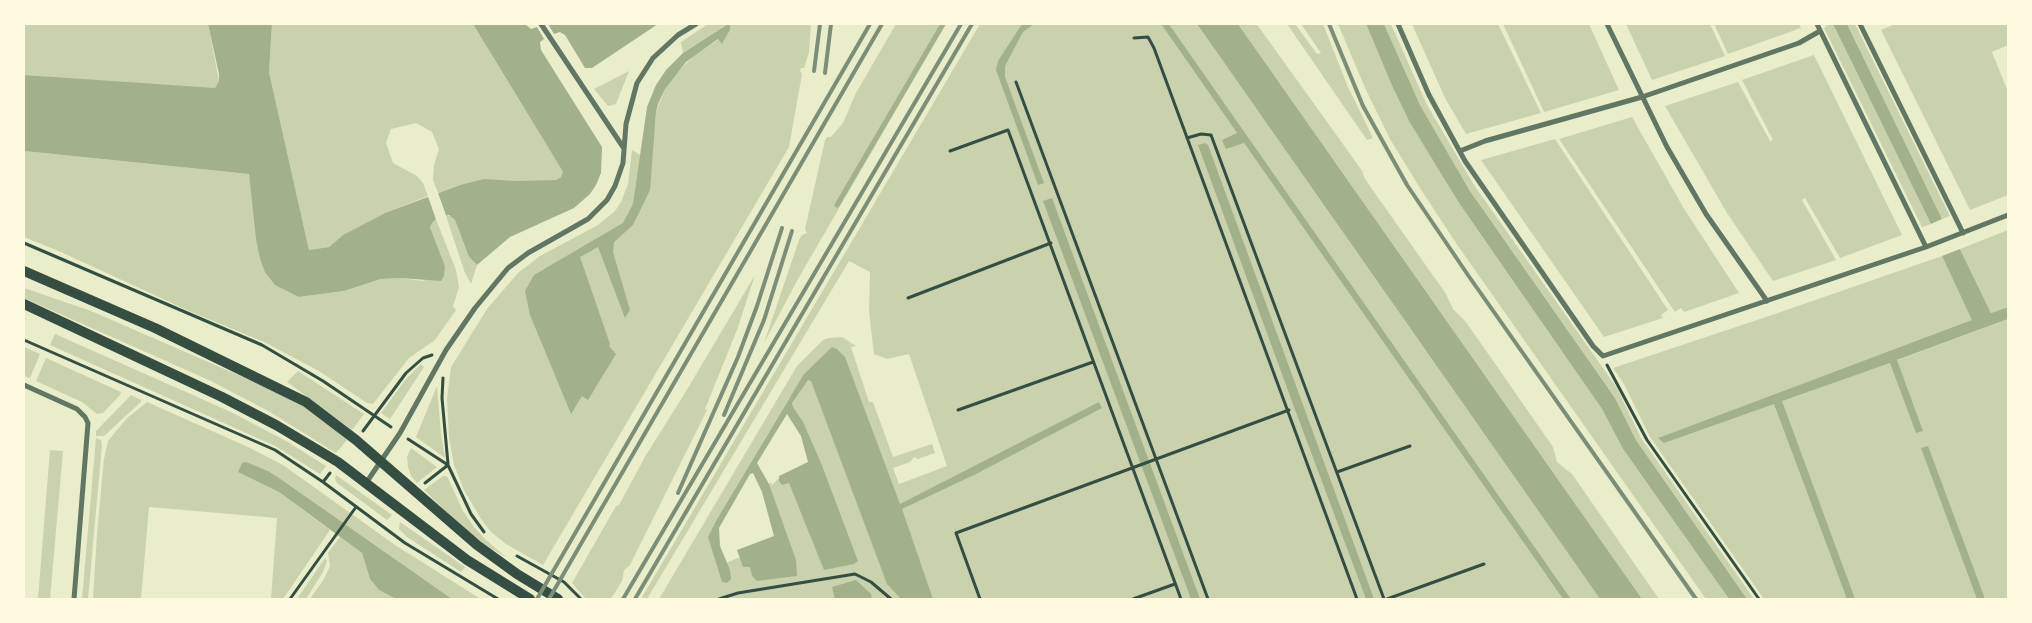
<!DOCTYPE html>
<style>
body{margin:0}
#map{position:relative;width:2032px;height:623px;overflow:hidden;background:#e9edc9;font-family:"Roboto Condensed",sans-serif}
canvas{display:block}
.frame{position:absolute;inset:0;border:25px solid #fefae0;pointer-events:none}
</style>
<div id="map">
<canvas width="2032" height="623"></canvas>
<div class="frame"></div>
</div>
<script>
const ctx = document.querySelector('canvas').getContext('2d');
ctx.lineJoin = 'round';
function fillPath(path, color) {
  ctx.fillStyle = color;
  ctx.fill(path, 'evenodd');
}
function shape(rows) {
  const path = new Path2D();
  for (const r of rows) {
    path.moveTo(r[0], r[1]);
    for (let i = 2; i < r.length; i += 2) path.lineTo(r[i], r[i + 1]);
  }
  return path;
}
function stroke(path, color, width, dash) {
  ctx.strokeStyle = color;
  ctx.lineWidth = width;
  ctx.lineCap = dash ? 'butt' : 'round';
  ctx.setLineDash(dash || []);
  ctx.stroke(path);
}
fillPath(shape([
 [24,24,208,24,219,81,215,88,207,89,24,75],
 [272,24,473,24,563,172,561,177,556,180,460,185,438,193,433,180,434,165,439,149,432,132,416,123,391,129,386,143,393,163,417,176,423,183,428,196,385,213,343,235,329,247,309,250,269,72],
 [708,24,728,24,683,53,681,42],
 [730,24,811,24,809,52,804,68,801,68,800,71,802,74,789,147,543,565,506,544,491,532,481,519,464,490,454,465,449,437,447,399,451,367,487,309,518,273,540,256,598,225,615,211,621,202,628,184,632,150,648,160,655,126,656,112,665,89,674,75,694,56,719,39,722,43,730,30],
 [896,24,946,24,798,279,764,343,799,240,802,235,807,233,805,229,825,140,827,137,831,137,843,123,856,93],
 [980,24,1161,24,1237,133,1226,148,1244,143,1563,599,659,599,797,366,823,340,829,338,842,337,856,346,851,347,869,402,873,402,893,457,932,444,935,453,918,459,914,457,910,462,893,468,899,484,947,466,909,354,887,359,874,354,869,312,870,272,849,261,647,599,641,599],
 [790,397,787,407,814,463,779,481,779,478,772,485,771,482,769,484,780,539,722,565,709,537,717,519],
 [1169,24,1197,24,1600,599,1571,599],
 [1238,24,1256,24,1258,26,1348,151,1362,171,1365,179,1446,294,1453,309,1466,322,1553,447,1557,462,1572,474,1659,599,1642,599],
 [1287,24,1295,24,1317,54,1321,53,1301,24,1323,24,1348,87,1373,138,1367,140],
 [1338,24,1366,24,1393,88,1410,123,1459,203,1602,409,1623,449,1729,599,1706,599,1456,243,1420,188,1390,139,1366,90],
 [1384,24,1391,24,1426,103,1474,185,1617,388,1641,438,1754,599,1747,599,1636,440,1615,398,1470,191,1420,105],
 [1412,24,1498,24,1541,113,1466,134,1445,98],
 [1503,24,1589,24,1619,90,1544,112],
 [1626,24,1710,24,1725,56,1652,80],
 [1714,24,1799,24,1801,28,1728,54],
 [1828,24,1833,24,1931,224,1922,227,1824,28],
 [1847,24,1855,24,1950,216,1942,219],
 [1895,24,2008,24,2008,45,1992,52,2008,92,2008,195,1970,210,1881,30],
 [1814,55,1902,235,1840,258,1805,198,1802,200,1836,260,1773,281,1727,213,1665,106,1738,82,1770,141,1773,140,1742,80],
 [629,71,616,104,608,106,594,89],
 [1632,117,1683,207,1739,293,1684,312,1681,308,1675,312,1559,139],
 [1555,139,1668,310,1661,315,1663,318,1604,337,1481,160],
 [24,151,249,174,260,259,299,297,344,291,381,279,400,278,423,281,445,266,430,227,433,222,436,219,456,270,459,287,453,306,456,310,435,340,409,358,373,404,367,403,319,371,264,342,189,311,61,252,24,237],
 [446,216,452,216,455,220,469,257,477,265,471,284,465,273],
 [2008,230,2008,307,1991,313,1960,249],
 [1942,256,1973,320,1658,438,1890,363,2008,319,2008,599,1764,599,1650,437,1624,384,1613,368,1775,314],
 [755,275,737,330,705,409,707,410,630,565,624,570,622,581,611,599,586,599,572,583,616,506,619,505,646,455,685,393],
 [24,288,91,311,282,394,322,417,347,440,336,453,270,412,211,381,24,298],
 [55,334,231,412,288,442,326,466,320,474,275,446,50,345],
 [24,347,40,354,30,378,24,376],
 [46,358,121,392,120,395,103,413,97,414,82,402,36,381],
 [421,364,424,367,390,419,381,413,406,379],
 [298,371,364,414,352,430,287,382],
 [437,386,441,434,445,458,416,437],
 [131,395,141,400,141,402,104,436,96,436,96,431],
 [147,402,248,447,283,465,395,545,479,598,478,599,452,599,285,482,242,463,239,472,279,492,330,530,283,599,271,599,277,518,149,507,141,599,93,599,97,534,104,459,108,441,127,418],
 [96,438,101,440,102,445,88,599,82,599],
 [411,448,437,467,417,483,411,476,408,467,407,457],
 [50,450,63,451,50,599,38,599],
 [336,475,392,515,387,520,337,483,335,479],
 [443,476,447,476,463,511,474,527,486,540,506,557,490,548,463,528,424,490],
 [400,522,465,567,461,572,407,537,399,529],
 [340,537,362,553,370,579,379,590,396,599,310,599,324,579,330,566,328,553],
 [325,558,327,561,323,572,306,599,297,599]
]), '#cad2ad');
fillPath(shape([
 [208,24,272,24,269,72,309,250,329,247,343,235,385,213,460,185,484,179,516,181,556,180,561,177,563,172,473,24,525,24,531,29,537,27,544,39,540,42,541,50,602,147,601,173,596,185,590,194,574,208,510,237,477,265,469,257,455,220,449,215,436,219,433,222,430,227,445,266,444,276,441,281,400,278,381,279,344,291,299,297,275,285,265,272,260,259,256,239,249,174,24,151,24,75,215,88,219,81,219,74],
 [548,24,658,24,592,68,585,68,565,35,560,32,554,34],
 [728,24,730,24,730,30,722,44,718,39,686,62,665,89,658,104,656,112,650,190,633,225,614,242,613,252,630,310,625,318,598,247,580,257,610,344,609,346,616,354,588,400,582,396,571,414,530,315,525,291,534,275,623,223,633,204,647,107,656,85,666,70,683,53],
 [1022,24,1034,24,1023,32,1005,66,1005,77,1044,183,1038,185,996,70,998,61],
 [1161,24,1169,24,1571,599,1563,599,1244,143,1226,149,1222,140,1237,133],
 [1197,24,1238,24,1642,599,1600,599],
 [1366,24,1384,24,1420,105,1470,191,1615,398,1636,440,1747,599,1729,599,1623,449,1602,409,1459,203,1410,123,1393,88],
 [1833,24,1847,24,1942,219,1931,224],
 [1205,143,1208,145,1374,599,1366,599,1294,407,1198,145],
 [1052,198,1200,599,1191,599,1043,201],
 [1960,249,1991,313,2008,307,2008,319,1897,360,1923,431,1916,433,1890,363,1782,401,1855,599,1847,599,1774,404,1664,443,1658,438,1972,320,1942,256],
 [832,347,837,349,845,357,900,504,1099,402,1102,408,976,474,902,509,933,599,901,599,887,584,811,381,808,380,792,403,793,407,803,422,821,463,858,561,854,564,824,570,789,483,782,485,779,481,779,476,808,462,801,436,787,414,757,463,769,484,796,560,797,576,757,581,752,576,750,567,743,567,737,550,774,536,762,492,753,473,750,474,719,528,720,546,730,570,731,579,727,583,722,582,708,537,717,519,804,374],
 [1928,446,1985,599,1977,599,1921,448],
 [246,462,268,471,285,482,452,599,396,599,379,590,370,579,362,553,279,492,238,472,242,463],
 [856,580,871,594,872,599,835,599,832,587]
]), '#a3b18a');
fillPath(shape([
 [437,190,447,218,437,222,427,194]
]), '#e9edc9');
stroke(shape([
 [837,205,943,24]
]), '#a3b18a', 5);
stroke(shape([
 [1134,38,1148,37,1154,48,1357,599],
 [1016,82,1208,599],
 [1187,138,1201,134,1211,135,1384,599],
 [950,151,1008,130,1181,599],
 [24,243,262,345,323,381,391,427],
 [908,298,1051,243],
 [24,340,275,450,323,482,405,543,498,599],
 [1607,365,1647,440,1759,599],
 [443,378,442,398,448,464],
 [958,410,1093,362],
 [363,431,406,373,423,358,432,355],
 [408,439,448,465,471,514,484,532],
 [1337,472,1410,446],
 [323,482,330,473],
 [425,483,448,465],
 [517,556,564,582,581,599],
 [290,599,356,507],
 [719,599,738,593,855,574,871,582,891,599],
 [980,599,956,533,1289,410],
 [1133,599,1175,584],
 [1387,599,1484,564]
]), '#344e41', 3);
stroke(shape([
 [541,24,623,147],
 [1398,24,1429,95,1465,161,1593,346,1603,356,1926,247,2008,215],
 [1607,24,1667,147,1706,214,1767,301],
 [1817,24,1926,247],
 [1860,24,1963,233],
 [1460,151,1485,141,1642,97,1799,43,1820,31],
 [24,385,77,409,85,417,88,423,74,599],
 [366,483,400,433,446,350,475,308,508,268,528,253,588,219,607,200,615,186,623,163,626,124,637,83,653,58,678,35,696,24]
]), '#617663', 5);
stroke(shape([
 [24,271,155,328,306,402,356,440,477,545,517,574,558,599],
 [24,304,222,397,276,425,338,462,467,560,530,599]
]), '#344e41', 10);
stroke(shape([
 [1329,24,1363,106,1407,185,1470,278,1696,599],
 [814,71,820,24],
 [825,73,831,24],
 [724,415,764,320,792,231],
 [678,493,738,357,757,306,782,228],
 [537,599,870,24],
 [549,599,882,24],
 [623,599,961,24],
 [635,599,972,24]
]), '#7c8e77', 4);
</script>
